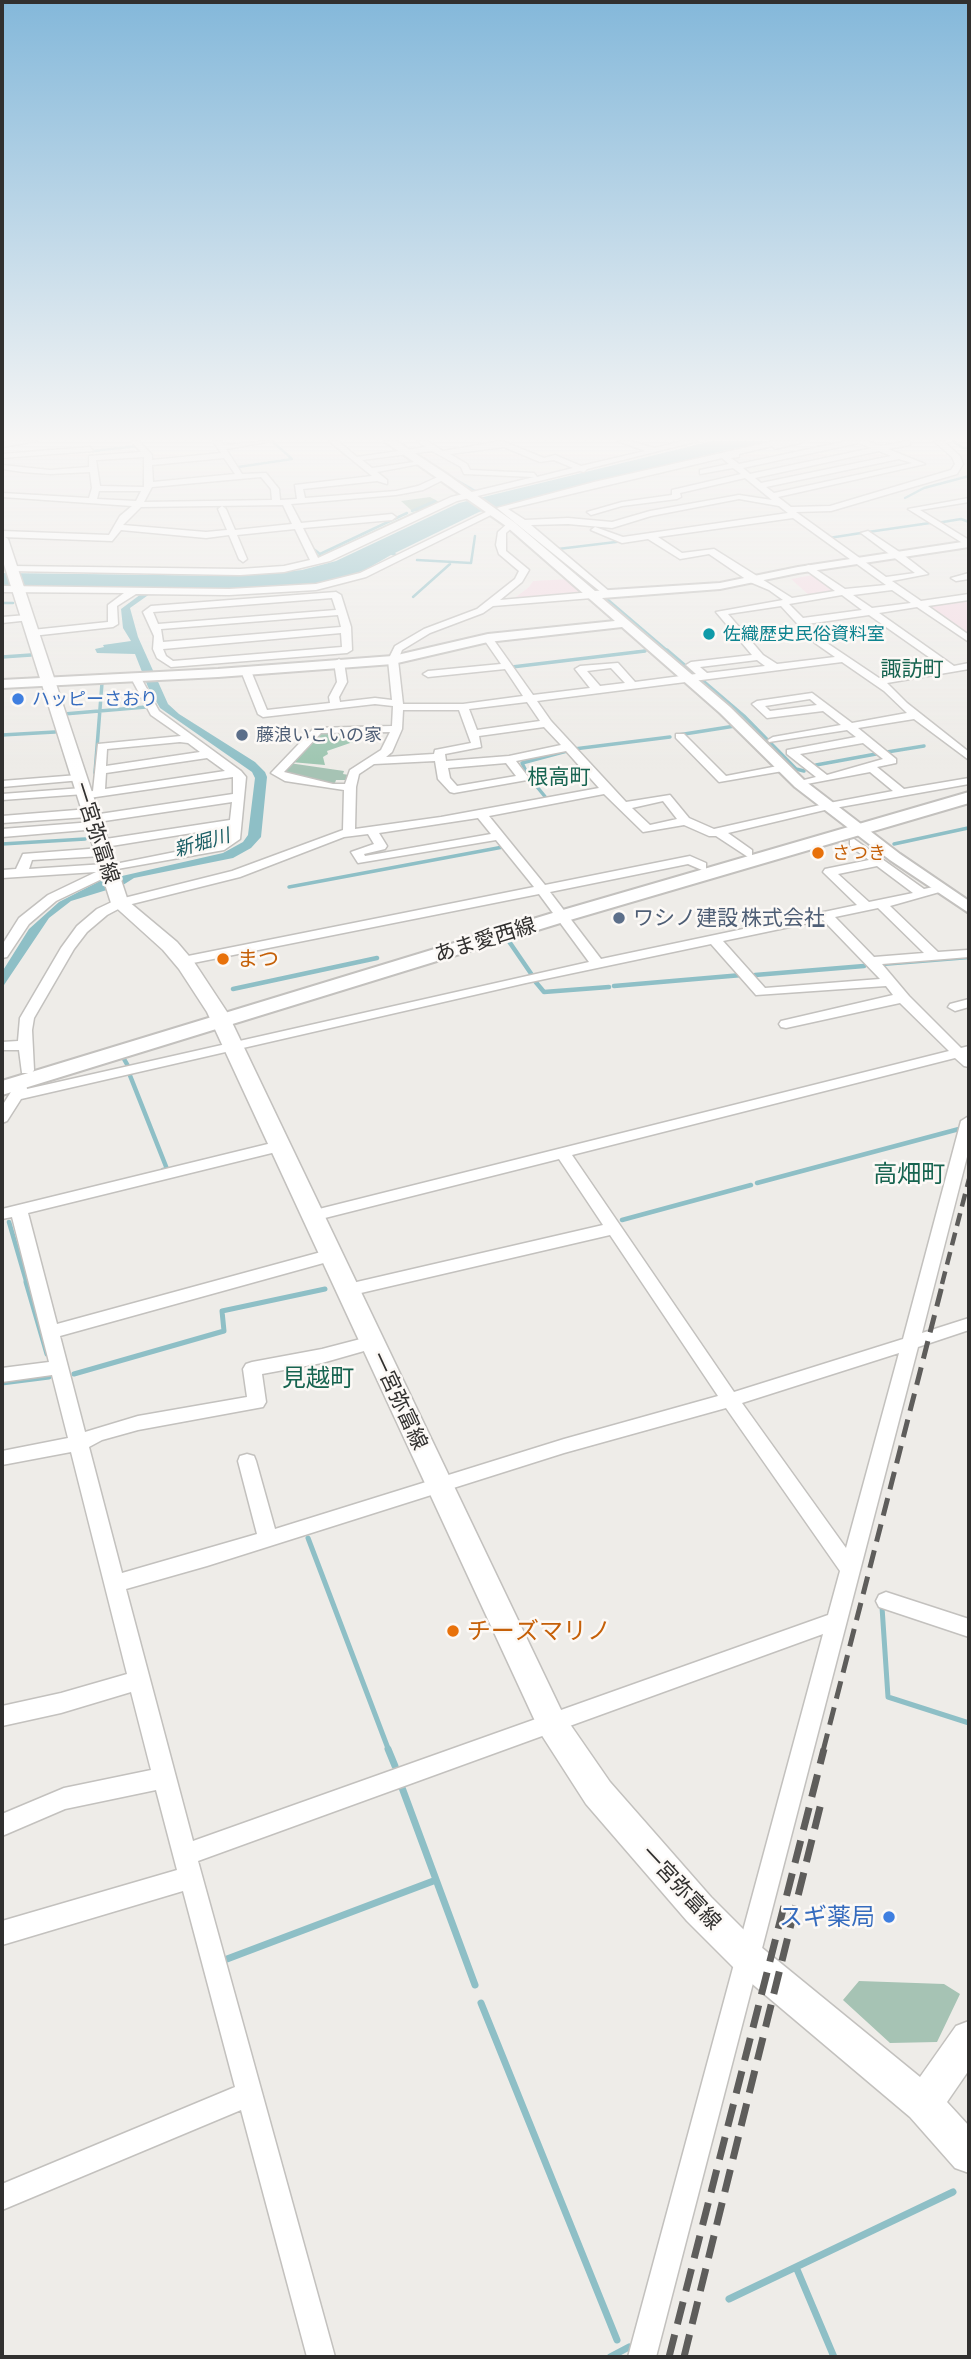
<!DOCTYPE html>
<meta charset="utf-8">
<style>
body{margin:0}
#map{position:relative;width:971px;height:2359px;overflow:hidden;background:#eeece8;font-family:"Asap Condensed",sans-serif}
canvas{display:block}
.frame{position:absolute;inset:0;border:4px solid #31302f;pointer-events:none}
</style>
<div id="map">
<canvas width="971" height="2359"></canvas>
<div class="frame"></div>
</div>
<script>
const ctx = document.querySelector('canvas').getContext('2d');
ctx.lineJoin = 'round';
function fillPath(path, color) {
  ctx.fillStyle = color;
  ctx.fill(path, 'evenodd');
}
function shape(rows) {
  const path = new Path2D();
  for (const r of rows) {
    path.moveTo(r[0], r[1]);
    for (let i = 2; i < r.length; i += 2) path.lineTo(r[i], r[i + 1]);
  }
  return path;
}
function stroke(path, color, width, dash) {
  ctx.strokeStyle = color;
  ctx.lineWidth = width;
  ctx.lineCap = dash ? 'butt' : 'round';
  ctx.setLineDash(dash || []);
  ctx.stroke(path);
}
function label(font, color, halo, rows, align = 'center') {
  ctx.font = font + ' "Asap Condensed","Noto Sans JP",sans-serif';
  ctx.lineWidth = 5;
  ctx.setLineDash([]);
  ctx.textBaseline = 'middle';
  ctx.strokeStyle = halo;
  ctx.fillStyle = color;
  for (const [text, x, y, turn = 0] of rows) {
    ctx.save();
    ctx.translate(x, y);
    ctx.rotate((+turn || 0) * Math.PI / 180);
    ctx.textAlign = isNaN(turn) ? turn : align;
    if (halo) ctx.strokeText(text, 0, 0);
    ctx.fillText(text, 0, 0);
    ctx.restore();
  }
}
fillPath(shape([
 [818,574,844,592,811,597,791,579],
 [569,579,584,592,580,595,512,600,529,587,533,581],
 [969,598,969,637,925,607,926,605]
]), '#f4dbe3');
fillPath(shape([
 [430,497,441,503,408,516,406,517,409,519,326,558,317,558,308,544,317,554,321,555,416,511,411,510,401,501],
 [289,763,344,771,343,774,349,775,346,780,336,780,334,786,282,773],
 [859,1981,944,1984,960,1994,937,2042,890,2043,843,2000]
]), '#a6c3b4');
fillPath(shape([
 [350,731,353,742,327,751,328,754,323,757,325,765,291,762,319,733]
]), '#9dc5b0');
fillPath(shape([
 [712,441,773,441,723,451,479,512,395,553,398,555,396,556,391,555,365,570,327,583,230,589,164,588,154,591,130,608,138,637,168,704,179,714,255,762,265,772,267,777,261,837,251,848,233,858,134,878,123,885,71,901,49,918,2,988,2,972,29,929,59,902,100,881,223,853,243,842,248,835,255,778,252,772,160,708,148,687,135,654,97,653,95,649,104,647,103,645,131,641,123,628,121,609,141,594,142,588,2,586,2,573,241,576,302,570,336,561,459,503]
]), '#8ebfc6');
stroke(shape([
 [953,441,963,448,969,448],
 [94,451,137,446],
 [969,456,969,459],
 [238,467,292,459,272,441],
 [451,477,477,492],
 [905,498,924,488,969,476],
 [412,511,435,501],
 [937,523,961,519,969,522],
 [868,532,930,523],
 [829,538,861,533],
 [311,547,320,554,407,513],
 [558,549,624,541],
 [417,560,471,563,475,536],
 [587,580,599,592],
 [413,597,450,564],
 [607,599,669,652],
 [2,603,13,603],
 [636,652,645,651]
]), '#8ebfc6', 2.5);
stroke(shape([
 [667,650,744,716,796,769,804,771],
 [2,657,31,655],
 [512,667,645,651],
 [64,714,146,707],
 [2,735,55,732],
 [678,735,735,726],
 [574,749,670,737],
 [887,752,924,746],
 [816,765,876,754],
 [95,773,102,683],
 [547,799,529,777,522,763,567,751],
 [2,844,85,839],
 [894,844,968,828],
 [289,887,503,847]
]), '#8ebfc6', 3.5);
stroke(shape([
 [508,940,532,975],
 [882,964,969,957],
 [755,975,864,966],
 [534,980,544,992,609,987],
 [614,986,742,975],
 [233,989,377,958],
 [124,1059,128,1066],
 [129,1073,167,1169,163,1170],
 [757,1183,959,1129],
 [622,1220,751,1185],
 [9,1222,27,1284]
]), '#8ebfc6', 4.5);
stroke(shape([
 [26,1282,47,1354],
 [74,1374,224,1331,222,1311,325,1289],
 [2,1383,49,1377],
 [308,1538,389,1751],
 [882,1607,888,1697,969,1723]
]), '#8ebfc6', 5);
stroke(shape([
 [388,1749,395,1766],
 [401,1785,475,1985],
 [227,1959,436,1880],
 [481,2003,617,2340],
 [796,2267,834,2357],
 [729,2299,953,2192],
 [610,2357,629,2347]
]), '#8ebfc6', 7);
const minor = shape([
 [14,441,37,441,2,447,2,443,14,441],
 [131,441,139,441,152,455,152,460,221,453,213,441,221,441,223,445,272,441,226,449,242,474,266,473,279,489,280,500,297,499,295,485,372,476,329,441,338,441,357,457,426,447,417,441,427,441,443,451,502,441,544,458,555,455,581,466,645,451,618,441,630,441,654,448,684,441,698,441,587,469,584,472,580,471,457,501,330,561,284,572,240,575,8,571,8,567,11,566,240,569,284,566,310,560,295,529,237,535,247,559,243,562,239,559,229,535,206,538,121,530,112,541,2,537,2,531,109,535,120,516,132,506,2,497,2,493,89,498,92,488,90,472,50,474,23,472,2,469,2,465,50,470,89,467,89,456,141,452,131,441],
 [504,447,540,462,554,460,573,468,537,477,534,473,470,470,467,464,450,454,504,447],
 [432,451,461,467,464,474,534,477,451,497,318,558,303,528,392,520,396,517,392,514,301,523,291,504,396,495,423,490,449,477,442,475,418,486,396,491,305,498,303,489,377,481,387,484,387,480,377,472,425,463,421,461,372,468,362,460,432,451],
 [144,457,144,487,100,486,96,460,144,457],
 [224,458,235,474,153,482,152,465,224,458],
 [261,477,271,489,272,500,144,502,152,487,261,477],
 [99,491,141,491,136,501,97,499,99,491],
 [283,505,292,524,235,530,226,509,222,506,218,509,227,530,206,532,123,525,141,507,283,505],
 [774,441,807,441,775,449,772,446,739,454,739,457,731,458,739,464,847,441,866,441,881,446,909,441,910,445,888,449,925,464,778,497,791,507,830,506,951,470,955,464,952,457,934,441,943,441,960,456,963,464,957,474,831,511,796,512,886,577,915,573,861,533,868,531,901,553,928,574,892,581,921,601,969,594,969,600,928,606,969,635,969,642,917,607,879,613,954,666,969,663,969,669,887,683,907,703,969,752,969,760,914,719,858,728,896,759,896,763,877,767,904,789,969,778,969,784,829,809,728,833,752,850,752,856,748,857,716,836,709,836,684,825,643,832,604,794,489,816,545,885,690,856,706,863,706,869,702,870,688,864,550,892,601,959,857,905,823,872,825,869,869,860,850,846,850,840,854,839,924,889,943,885,943,891,890,906,938,952,967,950,969,951,969,957,882,964,909,996,961,1048,969,1046,969,1067,964,1066,955,1058,572,1155,734,1392,903,1339,961,1121,969,1116,969,1149,922,1333,969,1318,969,1330,918,1347,656,2357,628,2357,823,1634,198,1861,335,2357,307,2357,241,2110,2,2210,2,2184,235,2087,183,1891,2,1945,2,1921,177,1870,156,1790,65,1809,2,1836,2,1814,64,1788,151,1770,131,1692,61,1713,2,1726,2,1706,61,1693,127,1674,71,1452,2,1465,2,1451,68,1438,52,1375,2,1382,2,1368,49,1362,12,1217,2,1219,2,1209,280,1141,288,1146,280,1151,28,1213,57,1324,332,1249,340,1255,338,1259,60,1336,85,1432,138,1416,247,1397,243,1369,246,1364,252,1362,322,1349,372,1336,378,1337,381,1342,378,1347,322,1363,262,1374,266,1402,263,1407,138,1430,102,1440,89,1447,122,1573,257,1534,238,1461,240,1456,247,1454,254,1456,256,1461,275,1529,564,1439,718,1396,610,1235,348,1296,342,1294,340,1290,342,1286,348,1284,603,1225,559,1159,313,1221,307,1220,305,1216,307,1212,949,1051,900,1003,786,1028,781,1027,779,1024,781,1021,893,995,886,986,756,995,711,944,526,983,21,1099,7,1121,2,1123,2,1106,16,1084,26,1084,27,1089,589,962,539,894,183,965,176,961,183,957,534,887,496,840,358,863,351,852,374,844,368,834,344,837,240,877,124,906,107,915,87,932,74,949,34,1018,32,1030,34,1070,32,1073,22,1073,19,1050,2,1050,2,1042,18,1041,20,1018,61,948,77,926,97,909,116,900,232,871,343,830,344,790,285,781,271,773,314,728,392,726,393,706,375,704,263,717,258,714,241,671,246,668,251,671,267,710,330,703,329,697,337,682,334,662,339,659,344,662,347,682,339,697,340,702,375,698,392,700,388,660,395,646,424,629,477,609,515,579,519,571,499,554,496,545,498,532,508,523,515,525,506,533,506,551,529,570,522,582,500,600,592,592,597,595,592,598,493,606,483,613,430,633,402,650,398,660,403,704,463,704,523,696,505,669,428,677,423,674,428,671,501,664,483,638,488,635,491,636,533,695,590,688,575,669,580,666,618,663,635,682,696,674,686,665,691,662,752,655,716,612,783,600,769,590,750,582,709,554,680,559,648,539,622,543,591,530,595,527,623,537,788,513,779,506,739,499,651,516,612,528,568,524,531,525,610,592,612,594,607,597,497,508,594,482,774,441],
 [858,443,872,448,750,474,743,468,858,443],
 [879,451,891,456,761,483,755,478,879,451],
 [722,458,729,464,700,470,700,474,733,468,741,474,672,490,672,495,622,502,587,512,591,515,622,506,677,499,681,497,680,493,745,478,772,500,739,495,650,511,612,522,568,518,525,520,508,509,722,458],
 [899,459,912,463,774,493,766,487,899,459],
 [793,518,886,585,845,589,809,565,806,566,806,570,835,591,792,598,714,549,682,553,658,537,793,518],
 [892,590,911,603,872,608,853,595,892,590],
 [842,595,862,610,803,618,789,604,842,595],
 [781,606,815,643,835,657,777,664,763,655,728,614,781,606],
 [869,615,943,667,879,678,821,639,807,624,869,615],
 [757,660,765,666,707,673,700,667,757,660],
 [842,662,884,691,907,713,852,723,812,693,757,701,752,704,767,718,823,711,841,725,773,737,768,740,769,742,847,730,856,737,787,750,787,754,816,777,796,782,796,786,870,772,893,791,829,803,714,829,689,818,670,795,626,802,551,721,537,701,842,662],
 [611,668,625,683,600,686,587,671,611,668],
 [810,699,817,705,770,711,765,706,810,699],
 [527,702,540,721,477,730,469,709,527,702],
 [403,710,459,710,471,743,435,750,434,754,386,757,392,752,402,729,403,710],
 [544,727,561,745,509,756,446,761,445,754,481,747,479,736,544,727],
 [390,732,381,750,350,770,345,784,333,784,284,772,321,733,390,732],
 [863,743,883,759,827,775,800,754,863,743],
 [566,751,599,788,441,817,355,829,356,787,359,774,374,764,435,761,438,779,450,792,454,793,527,780,529,778,516,761,566,751],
 [506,763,516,776,457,786,450,778,448,768,506,763],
 [663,801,677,819,650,825,632,808,663,801],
 [478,818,491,834,365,856,364,854,385,849,387,846,379,833,478,818],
 [877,866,913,893,869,902,838,874,877,866],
 [878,908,924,953,874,957,835,917,878,908],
 [823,920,880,979,765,988,723,941,823,920],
 [899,1353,846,1548,742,1403,899,1353],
 [726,1408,840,1571,828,1615,193,1841,126,1589,207,1566,564,1453,726,1408],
 [90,447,93,451,2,458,2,454,90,447],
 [969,498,969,502,920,510,969,540,969,547,908,509,969,498],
 [488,511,495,513,366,577,316,590,229,595,136,594,117,606,118,624,113,627,32,636,27,633,32,630,108,622,108,605,124,593,2,592,2,586,229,589,316,584,360,573,488,511],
 [969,573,969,579,956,581,951,578,969,573],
 [336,592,341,595,351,627,352,650,347,653,171,667,157,658,153,649,154,636,143,612,151,606,336,592],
 [332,598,336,610,158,624,153,612,332,598],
 [338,615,341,627,163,642,161,629,338,615],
 [341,633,342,647,173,661,166,656,163,649,341,633],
 [27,615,32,618,30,620,2,623,2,617,27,615],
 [136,675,141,678,159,711,241,771,246,777,240,839,224,850,106,871,106,877,56,901,29,924,7,957,2,958,2,945,19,918,48,895,96,872,2,878,2,870,16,869,23,854,102,848,108,852,102,856,32,860,29,869,120,863,220,843,228,838,229,827,99,848,93,844,99,840,230,820,232,802,91,823,87,821,87,817,2,823,2,816,89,809,93,811,93,815,233,794,233,777,89,798,84,794,2,800,2,794,82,788,87,792,93,791,98,744,181,736,151,715,131,678,136,675],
 [180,742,188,743,200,752,106,766,107,749,180,742],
 [207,758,225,771,105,789,106,773,207,758],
 [676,734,684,734,726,776,783,765,789,768,783,771,719,782,676,738,676,734],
 [78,775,84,778,82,780,2,787,2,781,78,775],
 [93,822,99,826,97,829,2,837,2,829,93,822],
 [969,999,969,1007,955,1011,948,1007,950,1004,969,999],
 [886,1592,969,1619,969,1637,879,1607,876,1601,879,1595,886,1592]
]);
const tertiary = shape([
 [384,441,396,441,445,473,514,522,595,591,720,583,798,567,969,541,969,547,798,573,720,589,602,598,730,707,805,781,900,854,969,901,969,913,890,860,795,787,720,713,622,627,488,642,393,664,218,677,2,688,2,680,218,669,393,656,488,634,615,621,506,526,384,441]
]);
const secondary = shape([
 [2,535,8,539,128,901,177,942,194,962,227,1012,563,1714,610,1782,711,1897,761,1947,920,2077,956,2026,969,2021,969,2070,947,2102,969,2126,969,2173,955,2168,910,2117,737,1971,687,1921,586,1804,541,1734,207,1012,179,969,163,950,111,903,2,558,2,535]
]);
const primary = shape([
 [969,792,969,803,570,920,2,1095,2,1081,556,912,969,792]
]);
stroke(minor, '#c3c1be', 3);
stroke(tertiary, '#c3c1be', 4);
stroke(secondary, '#c3c1be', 3);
stroke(primary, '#c3c1be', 4);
fillPath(minor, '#fff');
fillPath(tertiary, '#fff');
fillPath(secondary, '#fff');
fillPath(primary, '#fff');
stroke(shape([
 [942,1284,969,1179]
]), '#5e5d5b', 4.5, [13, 7]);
stroke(shape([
 [823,1751,943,1282]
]), '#5e5d5b', 5, [18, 9]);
stroke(shape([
 [669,2357,824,1749],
 [684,2357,822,1799]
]), '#5e5d5b', 7, [23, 11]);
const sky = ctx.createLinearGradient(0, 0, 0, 771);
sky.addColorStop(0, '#84b8da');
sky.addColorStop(0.57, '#f7f6f5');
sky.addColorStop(1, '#f7f6f500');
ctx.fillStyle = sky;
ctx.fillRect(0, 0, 971, 771);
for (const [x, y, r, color] of [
 [709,634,7,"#0f9aa8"],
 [18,699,7,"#3f7fe0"],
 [242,735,7,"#5c6f8a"],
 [818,853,7,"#e8710a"],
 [619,918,7,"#5c6f8a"],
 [223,959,7,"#e8710a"],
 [453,1631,7,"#e8710a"],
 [889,1917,7,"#3f7fe0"]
]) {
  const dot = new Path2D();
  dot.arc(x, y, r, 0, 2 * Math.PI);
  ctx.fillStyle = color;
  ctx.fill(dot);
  stroke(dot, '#fcf9f6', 2.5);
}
label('18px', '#0d838f', '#fcf9f6', [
 ["佐織歴史民俗資料室",723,634]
], 'left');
label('18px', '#366cbe', '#fcf9f6', [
 ["ハッピーさおり",32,699]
], 'left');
label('18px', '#4e5e75', '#fcf9f6', [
 ["藤浪いこいの家",256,735]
], 'left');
label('18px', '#c56008', '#fcf9f6', [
 ["さつき",832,853]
], 'left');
label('italic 19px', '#195d64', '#fcf9f6', [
 ["新堀川",202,843,-16]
]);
label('21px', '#176450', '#fcf9f6', [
 ["諏訪町",912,669],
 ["根高町",559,777]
]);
label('21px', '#31302f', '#fcf9f6', [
 ["一宮弥富線",96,833,72],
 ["あま愛西線",485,940,-17],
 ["一宮弥富線",399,1401,65],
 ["一宮弥富線",681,1888,47]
]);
label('21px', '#4e5e75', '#fcf9f6', [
 ["ワシノ建設 株式会社",633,918]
], 'left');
label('21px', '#c56008', '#fcf9f6', [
 ["まつ",237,959]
], 'left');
label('24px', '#176450', '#fcf9f6', [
 ["高畑町",909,1174],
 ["見越町",318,1378]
]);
label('24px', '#c56008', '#fcf9f6', [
 ["チーズマリノ",467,1631]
], 'left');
label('24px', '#366cbe', '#fcf9f6', [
 ["スギ薬局",875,1917]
], 'right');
</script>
